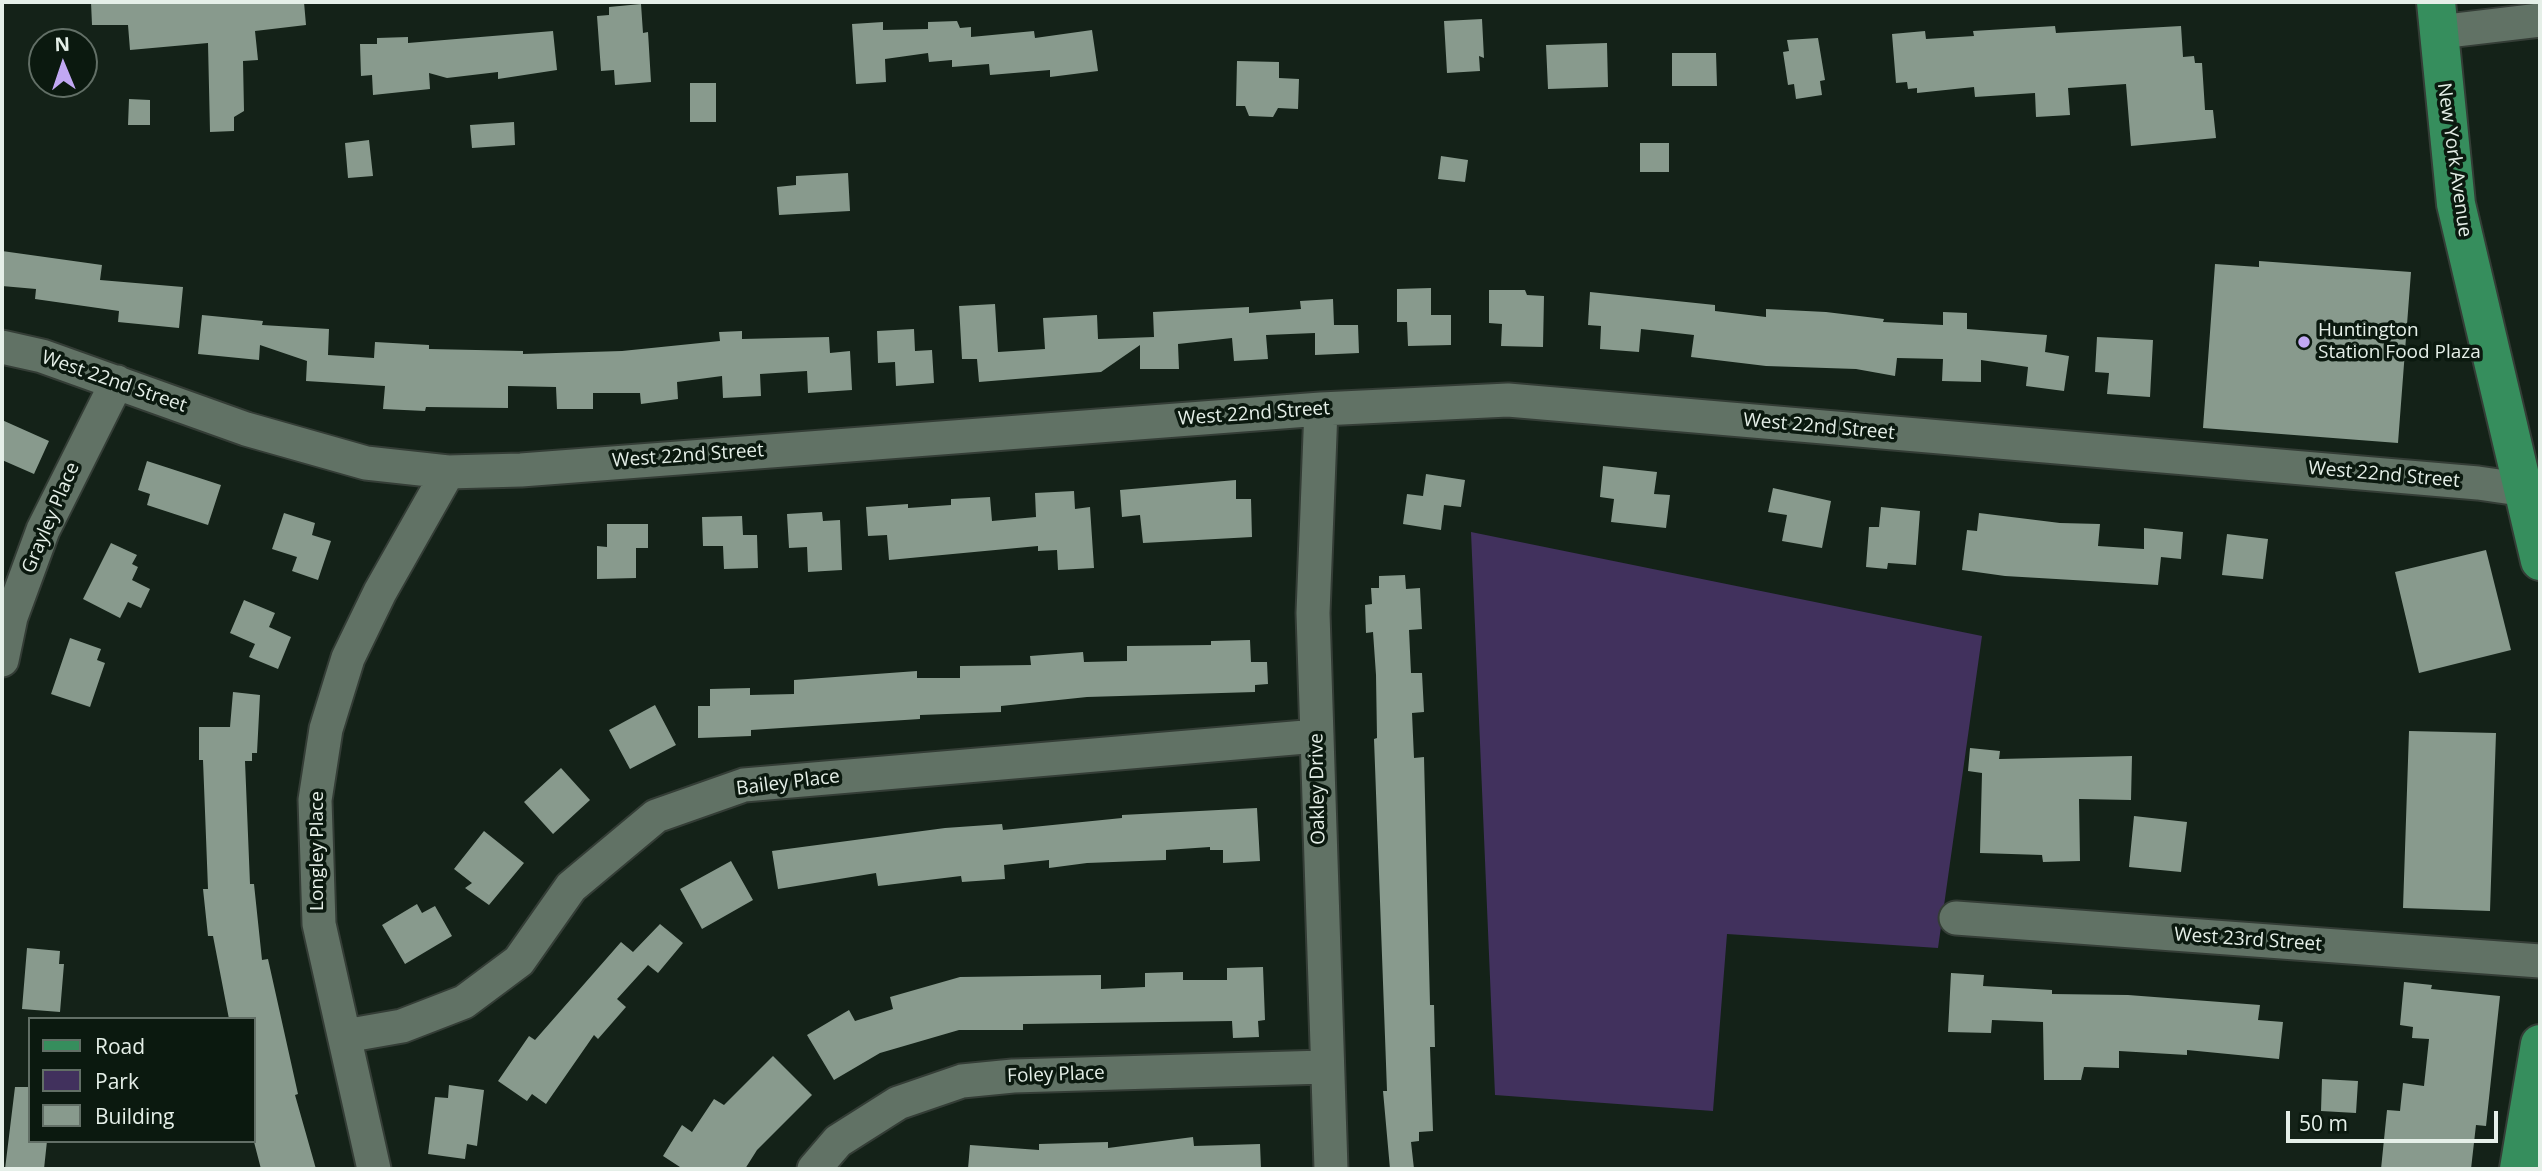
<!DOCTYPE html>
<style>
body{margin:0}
#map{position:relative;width:2542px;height:1171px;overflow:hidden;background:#142218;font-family:"Open Sans",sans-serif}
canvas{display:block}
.frame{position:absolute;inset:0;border:4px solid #e5efe8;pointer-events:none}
.legend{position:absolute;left:28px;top:1017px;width:228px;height:126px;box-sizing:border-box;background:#0b190f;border:2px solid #626f66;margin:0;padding:9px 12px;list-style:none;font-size:21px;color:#e5efe8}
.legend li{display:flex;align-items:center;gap:14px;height:35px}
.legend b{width:35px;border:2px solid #626f66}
.north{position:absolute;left:28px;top:28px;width:70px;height:70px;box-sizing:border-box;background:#0b190f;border:2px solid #626f66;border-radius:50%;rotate:358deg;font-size:19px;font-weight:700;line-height:28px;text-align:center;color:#e5efe8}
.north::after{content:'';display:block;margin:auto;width:24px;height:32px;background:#c1a8f3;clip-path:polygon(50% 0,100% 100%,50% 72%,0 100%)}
.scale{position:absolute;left:2286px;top:1111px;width:212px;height:32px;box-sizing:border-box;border:4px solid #e5efe8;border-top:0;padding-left:9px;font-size:21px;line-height:24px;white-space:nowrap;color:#e5efe8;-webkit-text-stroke:5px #0b190f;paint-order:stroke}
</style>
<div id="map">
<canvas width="2542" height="1171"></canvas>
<div class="frame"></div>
<ul class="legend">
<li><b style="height:9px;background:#368e5d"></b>Road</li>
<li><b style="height:19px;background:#41315d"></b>Park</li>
<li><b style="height:19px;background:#889a8d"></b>Building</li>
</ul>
<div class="north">N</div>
<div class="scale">50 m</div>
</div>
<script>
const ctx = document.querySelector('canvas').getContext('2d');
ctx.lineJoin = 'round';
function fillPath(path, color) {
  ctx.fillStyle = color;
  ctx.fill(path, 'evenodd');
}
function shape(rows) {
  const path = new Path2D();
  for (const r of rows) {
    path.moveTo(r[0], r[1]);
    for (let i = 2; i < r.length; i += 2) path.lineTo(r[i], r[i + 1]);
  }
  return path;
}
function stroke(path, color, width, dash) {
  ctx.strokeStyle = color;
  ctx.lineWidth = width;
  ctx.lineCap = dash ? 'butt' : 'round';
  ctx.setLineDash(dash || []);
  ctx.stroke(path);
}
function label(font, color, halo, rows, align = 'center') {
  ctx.font = font + ' "Open Sans",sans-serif';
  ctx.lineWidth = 7;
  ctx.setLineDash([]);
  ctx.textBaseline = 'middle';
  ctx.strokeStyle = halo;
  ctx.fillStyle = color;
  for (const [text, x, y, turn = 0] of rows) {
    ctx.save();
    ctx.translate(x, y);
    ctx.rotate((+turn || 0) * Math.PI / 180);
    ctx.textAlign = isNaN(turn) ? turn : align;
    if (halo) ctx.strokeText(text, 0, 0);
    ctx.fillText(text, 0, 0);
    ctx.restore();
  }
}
fillPath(shape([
 [1471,532,1982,636,1938,948,1727,934,1713,1111,1495,1095]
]), '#41315d');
fillPath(shape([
 [91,2,304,2,306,25,255,31,258,60,243,61,244,111,234,117,234,131,210,132,208,43,130,50,128,25,92,25],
 [641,4,643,33,648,32,651,82,615,85,614,70,601,71,597,16,609,15,609,7],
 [1482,19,1484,58,1479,56,1480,71,1447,73,1444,21],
 [957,21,960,28,971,27,971,37,1034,31,1035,38,1092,30,1098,71,1050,77,1050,70,990,75,989,64,952,67,952,60,929,62,928,53,885,59,886,82,856,84,852,24,883,22,883,30,928,29,928,22],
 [2055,26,2056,33,2181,26,2183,57,2194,56,2195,63,2202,63,2205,110,2213,110,2216,138,2131,146,2126,84,2068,88,2070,115,2036,117,2035,93,1975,97,1974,87,1917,93,1917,88,1908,89,1907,82,1896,83,1892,34,1925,31,1926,39,1974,36,1973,31],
 [553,31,557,70,498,79,498,72,447,78,429,73,430,89,373,95,372,75,361,76,360,44,377,44,377,38,408,37,408,43],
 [1818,38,1825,80,1820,81,1822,95,1796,99,1794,84,1788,85,1783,52,1789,51,1787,40],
 [1607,43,1608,87,1548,89,1546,45],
 [1672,53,1716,53,1717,86,1672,86],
 [1237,61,1279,62,1279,78,1299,79,1298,109,1278,108,1273,117,1249,116,1245,106,1236,106],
 [690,83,716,83,716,122,690,122],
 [129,99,150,100,150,125,128,125],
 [514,122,515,145,472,148,470,125],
 [369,140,373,176,348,178,345,143],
 [1640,143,1669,143,1669,172,1640,172],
 [1441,156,1468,160,1465,182,1438,179],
 [848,173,850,211,779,215,777,187,796,185,796,176],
 [2,251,102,265,100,280,183,287,179,328,118,322,119,311,35,299,36,289,2,286],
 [2259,261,2411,272,2398,443,2203,428,2215,264,2259,267],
 [1431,288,1431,315,1451,315,1451,345,1408,346,1407,322,1397,322,1397,289],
 [1489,290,1525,290,1527,295,1544,296,1543,347,1501,346,1502,324,1489,323],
 [1590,292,1715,305,1715,311,1766,317,1766,309,1826,312,1884,319,1883,322,1943,325,1943,312,1967,313,1967,329,2047,335,2045,352,2069,356,2064,391,2026,386,2028,367,1981,360,1981,382,1942,381,1943,359,1897,358,1895,376,1856,369,1766,366,1691,357,1694,335,1641,329,1639,352,1600,349,1601,326,1588,325],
 [1333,299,1334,325,1358,325,1359,353,1315,355,1315,333,1266,335,1268,359,1234,361,1232,338,1178,344,1179,369,1140,369,1140,345,1101,372,979,382,977,359,962,359,959,306,995,304,998,352,1045,349,1043,318,1097,315,1098,339,1154,337,1153,312,1249,307,1249,313,1301,309,1300,301],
 [202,315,263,321,262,325,329,329,328,355,374,358,375,342,429,345,429,349,523,351,523,354,622,351,720,341,719,332,742,331,742,339,829,337,830,353,850,351,852,390,808,393,807,371,760,374,761,396,723,398,722,376,677,382,678,399,641,404,640,393,593,393,593,409,557,409,556,387,508,386,508,408,426,407,425,411,383,409,385,386,306,381,307,361,260,345,259,360,198,354],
 [914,329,915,351,932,350,934,383,896,386,895,362,878,363,877,331],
 [2097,337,2153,340,2150,397,2107,394,2109,373,2095,372],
 [2,420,49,441,34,474,2,460],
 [147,461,221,485,208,525,147,505,150,494,138,490],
 [1603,466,1657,472,1654,494,1670,495,1666,528,1611,522,1614,499,1600,497],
 [1426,474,1465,480,1461,507,1444,505,1441,530,1403,524,1407,494,1423,496],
 [1236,480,1236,499,1251,499,1252,537,1143,543,1140,515,1122,517,1120,490],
 [1773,488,1831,501,1822,548,1782,541,1787,515,1768,512],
 [1074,491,1075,509,1090,507,1094,568,1058,570,1057,550,1038,551,1038,546,889,560,887,535,868,536,866,507,908,504,908,508,951,505,951,499,990,497,992,521,1036,517,1035,493],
 [1881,507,1920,511,1916,565,1888,563,1887,569,1866,567,1869,527,1879,527],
 [822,512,823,521,840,520,842,570,808,572,807,547,789,548,787,514],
 [284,513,315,523,312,535,331,541,318,580,292,571,297,557,272,549],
 [1979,513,2060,523,2100,524,2098,546,2144,549,2144,528,2183,532,2181,559,2161,557,2158,585,2005,576,1962,570,1967,530,1977,531],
 [742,516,743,535,757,535,758,568,724,569,723,546,703,546,702,517],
 [607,524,648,524,648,548,636,548,636,578,597,579,597,546,607,547],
 [2227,534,2268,539,2263,579,2222,575],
 [111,543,137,555,132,564,138,567,132,580,150,589,141,608,128,602,120,618,83,599],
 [2486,550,2511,650,2419,673,2395,572],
 [1405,575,1406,589,1420,588,1422,629,1409,630,1411,673,1422,673,1424,712,1412,713,1414,758,1424,757,1430,1005,1434,1005,1435,1047,1430,1047,1433,1131,1419,1132,1419,1141,1411,1142,1414,1169,1390,1169,1383,1091,1387,1091,1374,739,1377,738,1376,675,1373,632,1366,633,1365,605,1372,604,1371,588,1379,588,1379,576],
 [244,600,275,613,269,627,291,637,278,669,249,657,255,644,230,633],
 [70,638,101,649,97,660,105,663,90,707,51,694],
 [1250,640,1251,662,1267,662,1268,684,1255,685,1255,692,1087,697,1001,706,1001,712,920,715,920,719,751,730,751,736,698,738,698,706,710,706,710,689,750,688,750,695,794,694,794,680,917,671,917,678,960,678,960,666,1031,665,1030,656,1083,652,1084,662,1127,661,1127,646,1211,645,1211,641],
 [233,692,260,695,257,753,252,753,252,761,245,761,250,884,254,884,262,960,268,959,298,1094,295,1095,316,1169,261,1169,254,1142,254,1019,229,1019,213,936,208,936,203,889,208,889,203,760,199,760,199,727,230,727],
 [655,705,676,745,630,769,609,730],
 [2409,731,2496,733,2490,911,2403,908],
 [1970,748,2000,751,1999,759,2132,756,2131,800,2079,799,2080,861,2043,862,2042,855,1980,853,1982,773,1968,771],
 [561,768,590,800,553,834,524,802],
 [1257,808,1260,861,1223,863,1223,850,1210,850,1210,847,1166,850,1166,860,1087,863,1049,868,1049,860,1004,865,1005,879,962,882,961,876,878,886,876,873,778,889,772,851,945,828,1002,824,1003,830,1122,818,1122,815],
 [2134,816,2187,822,2181,872,2129,867],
 [484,831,524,863,489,905,465,888,472,883,454,869],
 [731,861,753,900,702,929,680,889],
 [417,904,422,913,435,906,452,936,405,964,382,925],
 [660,924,683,943,658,973,648,965,617,999,626,1007,598,1039,594,1035,546,1104,532,1094,527,1101,498,1081,529,1036,535,1040,621,942,633,952],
 [27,948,60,951,59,964,64,964,60,1012,22,1009],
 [1263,967,1265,1020,1258,1021,1259,1037,1233,1038,1232,1021,1023,1024,1023,1030,959,1030,880,1053,834,1080,807,1035,849,1010,855,1021,893,1009,890,997,960,977,1101,975,1101,989,1145,987,1145,973,1183,972,1183,980,1227,980,1227,968],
 [1951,973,1984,975,1983,986,2052,990,2052,994,2128,995,2260,1005,2258,1020,2283,1022,2279,1059,2187,1050,2187,1055,2119,1051,2119,1068,2084,1067,2081,1080,2044,1080,2043,1022,1992,1020,1991,1033,1948,1032],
 [2404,982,2432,985,2431,989,2500,996,2486,1126,2476,1125,2471,1169,2381,1169,2387,1110,2400,1111,2403,1083,2424,1086,2429,1039,2412,1038,2413,1027,2400,1025],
 [773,1056,812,1095,757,1150,745,1169,683,1169,663,1156,682,1125,692,1132,714,1099,724,1105],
 [2322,1079,2358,1081,2356,1113,2321,1111],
 [449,1085,484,1090,477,1146,467,1144,465,1159,428,1154,435,1097,448,1098],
 [15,1087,30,1087,30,1141,47,1141,44,1169,5,1169],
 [1193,1137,1194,1146,1260,1144,1261,1169,968,1169,970,1145,1039,1150,1039,1144,1108,1142,1108,1148]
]), '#889a8d');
const minor = shape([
 [2439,32,2540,20],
 [2,347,42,356,246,429,366,463,448,472,521,470,1321,409,1508,400,2478,483,2540,492],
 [1321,409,1313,613,1331,1169],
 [2,660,11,617,43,530,117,382],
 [1956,918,2540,961],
 [345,1036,402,1026,464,1002,519,961,571,887,656,816,744,785,1317,736],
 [374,1169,319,924,315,800,326,729,348,658,380,592,448,472],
 [814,1169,838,1141,898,1103,962,1081,1013,1076,1325,1067]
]);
const major = shape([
 [2436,2,2456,204,2540,561],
 [2519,1169,2540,1044]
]);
stroke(minor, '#343d36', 37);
stroke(major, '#343d36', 42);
stroke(minor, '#617265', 33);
stroke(major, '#368e5d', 38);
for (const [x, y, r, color] of [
 [2304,342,7,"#c1a8f3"]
]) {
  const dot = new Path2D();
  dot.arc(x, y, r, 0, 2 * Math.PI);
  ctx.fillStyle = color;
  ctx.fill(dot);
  stroke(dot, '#0b190f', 2.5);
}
label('19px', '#e5efe8', '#0b190f', [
 ["New York Avenue",2454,160,82],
 ["West 22nd Street",114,382,19],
 ["West 22nd Street",1254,414,-4],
 ["West 22nd Street",1819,427,5],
 ["West 22nd Street",688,456,-4],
 ["West 22nd Street",2384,475,5],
 ["Grayley Place",51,518,-67],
 ["Bailey Place",788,783,-7],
 ["Oakley Drive",1318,789,-91],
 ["Longley Place",318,851,-90],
 ["West 23rd Street",2248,940,4],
 ["Foley Place",1056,1075,-2]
]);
label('19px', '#e5efe8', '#0b190f', [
 ["Huntington",2318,331],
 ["Station Food Plaza",2318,353]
], 'left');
</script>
